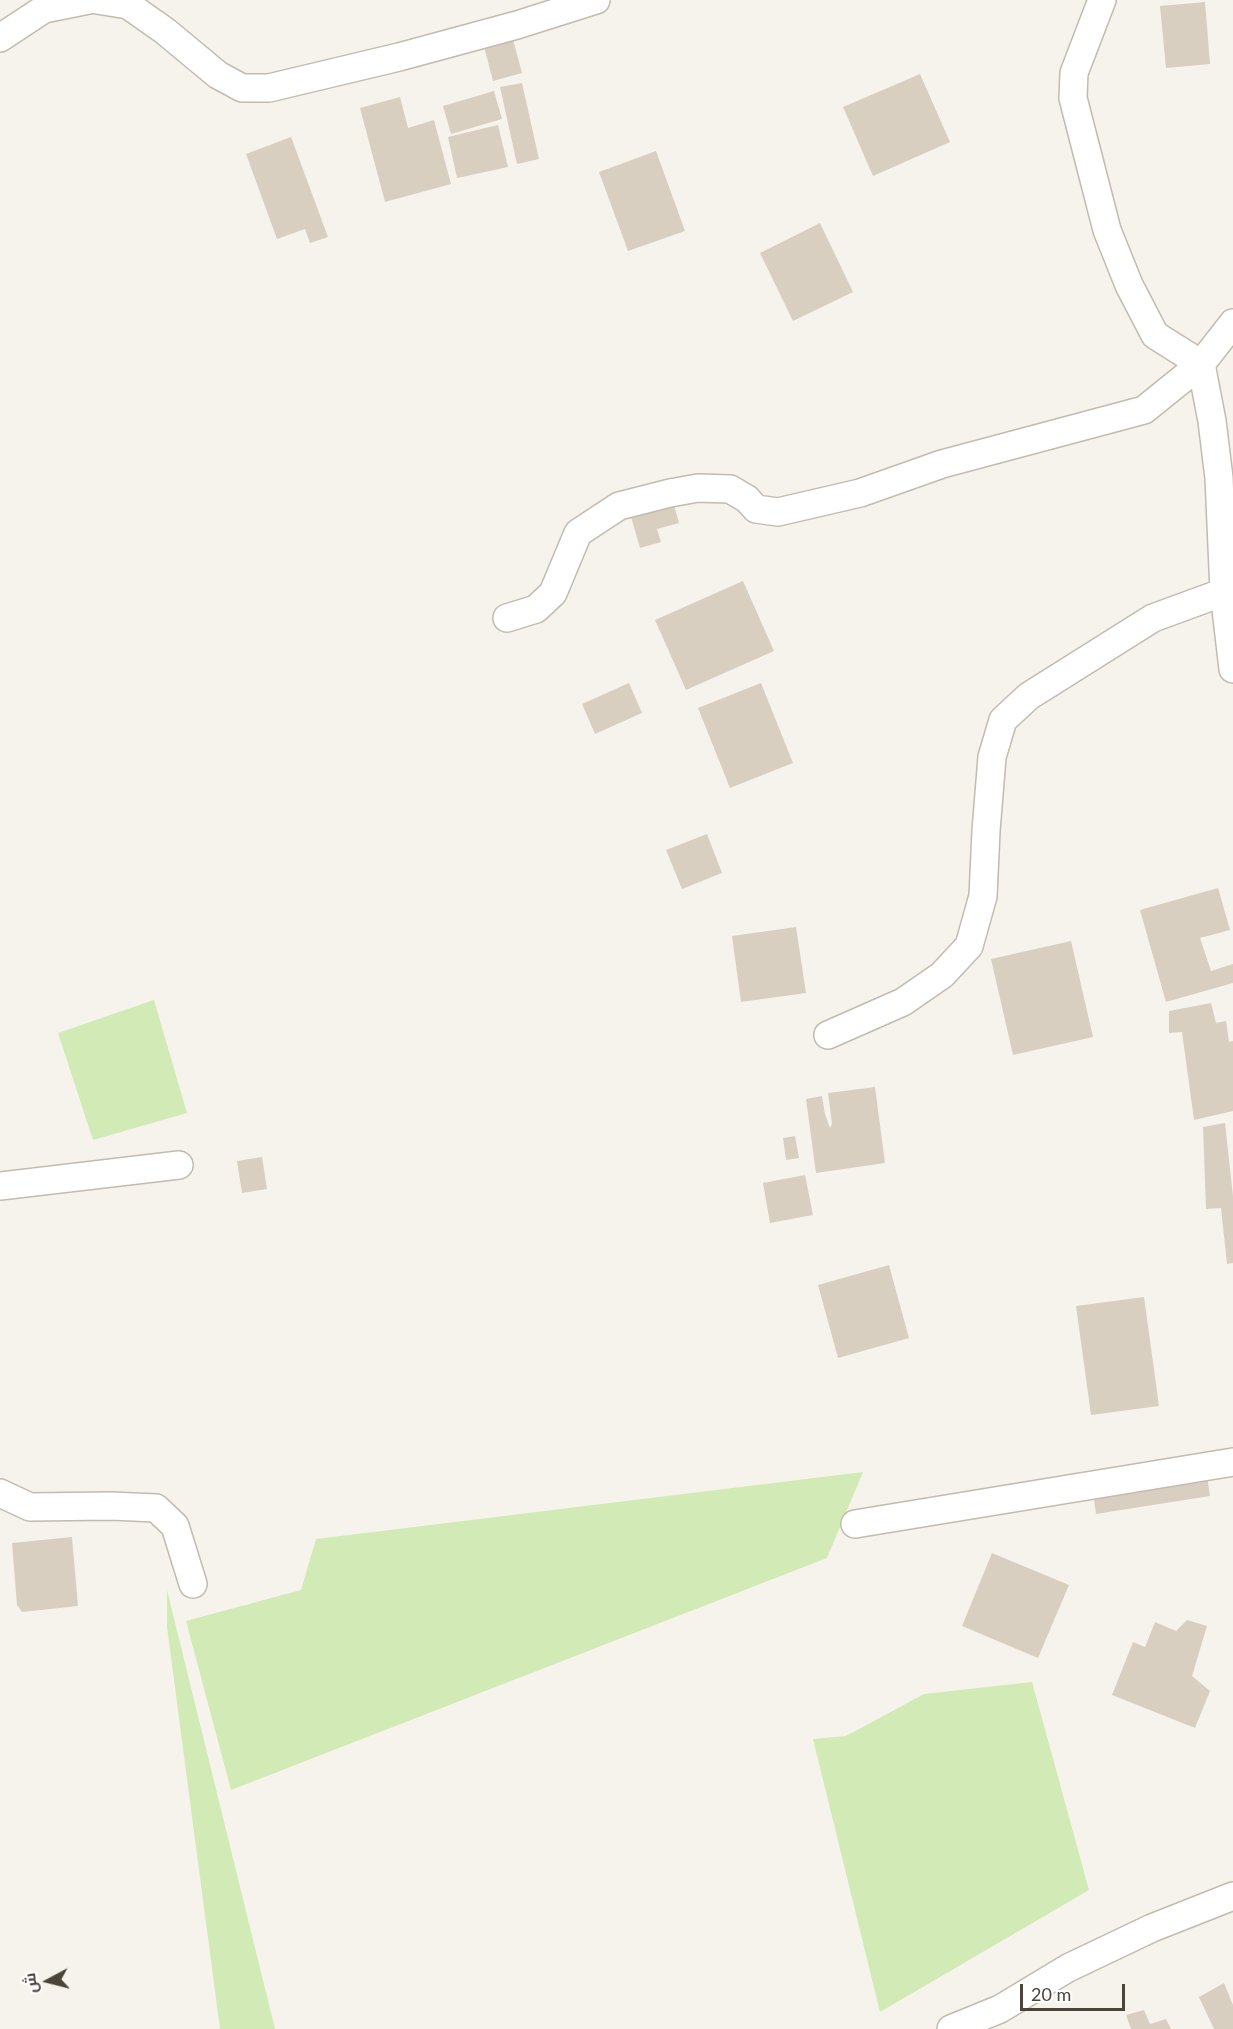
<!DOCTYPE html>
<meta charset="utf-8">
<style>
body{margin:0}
#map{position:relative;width:1233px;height:2029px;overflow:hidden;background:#f6f3ec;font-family:Lato,Cairo,sans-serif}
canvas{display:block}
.north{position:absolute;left:18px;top:1951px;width:60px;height:60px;-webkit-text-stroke:4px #fff;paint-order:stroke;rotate:263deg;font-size:16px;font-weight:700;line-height:24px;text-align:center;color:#4b4439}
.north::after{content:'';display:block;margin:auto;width:21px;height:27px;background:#4b4439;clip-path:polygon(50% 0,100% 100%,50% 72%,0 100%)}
.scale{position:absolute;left:1020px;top:1984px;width:105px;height:27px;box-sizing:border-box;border:3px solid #4b4439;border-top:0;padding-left:8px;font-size:18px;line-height:21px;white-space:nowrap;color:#4b4439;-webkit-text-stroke:4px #fff;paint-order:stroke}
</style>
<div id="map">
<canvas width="1233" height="2029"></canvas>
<div class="north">ش</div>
<div class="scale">20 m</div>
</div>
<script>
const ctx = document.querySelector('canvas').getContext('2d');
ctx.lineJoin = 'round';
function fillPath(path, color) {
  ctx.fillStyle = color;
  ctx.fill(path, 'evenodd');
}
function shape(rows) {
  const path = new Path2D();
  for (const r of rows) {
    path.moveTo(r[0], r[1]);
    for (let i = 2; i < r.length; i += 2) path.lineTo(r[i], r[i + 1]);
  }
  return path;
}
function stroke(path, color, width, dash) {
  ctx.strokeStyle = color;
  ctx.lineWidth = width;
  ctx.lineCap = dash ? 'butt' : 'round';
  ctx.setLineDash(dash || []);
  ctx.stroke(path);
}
fillPath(shape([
 [154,1000,187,1113,93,1140,58,1033],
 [863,1472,827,1558,231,1790,186,1621,301,1590,316,1539],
 [167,1590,275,2029,220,2029,167,1627],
 [1032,1682,1089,1890,880,2012,813,1739,846,1736,924,1694]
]), '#d2eab5');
fillPath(shape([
 [1205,2,1210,64,1166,68,1160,6],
 [511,32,522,73,493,81,482,39],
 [920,74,950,142,873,176,843,107],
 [522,83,539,159,517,164,500,87],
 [494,91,502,119,451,134,443,106],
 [400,97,408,128,434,120,451,184,385,202,360,108],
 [498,125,508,167,457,178,448,137],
 [291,137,328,237,310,243,305,229,277,239,246,154],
 [656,151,685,231,628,251,599,172],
 [820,223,853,292,793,321,760,253],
 [673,501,679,523,657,529,661,542,640,548,630,513],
 [743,581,774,651,686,690,655,620],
 [629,683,642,713,595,734,582,704],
 [761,683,793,763,730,788,698,708],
 [707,834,722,873,682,889,666,850],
 [1218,888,1230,930,1200,938,1211,971,1233,964,1233,983,1166,1002,1140,910],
 [796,927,806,993,741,1002,732,936],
 [1071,941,1093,1037,1013,1055,991,959],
 [1211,1003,1216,1023,1226,1021,1229,1042,1233,1041,1233,1111,1194,1120,1182,1032,1169,1033,1169,1011],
 [875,1087,885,1163,816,1173,806,1099,822,1096,825,1114,830,1128,832,1124,828,1093],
 [1225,1123,1233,1196,1233,1263,1227,1264,1221,1208,1206,1209,1203,1127],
 [795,1136,799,1158,786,1160,783,1138],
 [262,1157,267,1189,242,1193,237,1161],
 [805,1175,813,1215,770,1223,763,1183],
 [889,1265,909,1338,838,1358,818,1285],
 [1144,1297,1159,1406,1091,1415,1076,1306],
 [1205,1462,1210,1496,1096,1514,1091,1479],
 [72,1537,78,1606,22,1612,17,1605,12,1543],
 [992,1553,1069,1585,1038,1658,962,1626],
 [1187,1620,1207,1626,1192,1676,1210,1691,1195,1728,1112,1695,1133,1642,1145,1647,1155,1622,1176,1631],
 [1224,1983,1233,2005,1233,2029,1214,2029,1199,1997],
 [1144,2010,1150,2024,1166,2019,1171,2029,1131,2029,1126,2015]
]), '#d8cfc1');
const minor = shape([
 [97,0,128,5,165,31,218,75,242,88,269,88,399,57,517,25,596,0],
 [1102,0,1074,73,1073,98,1107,230,1129,285,1155,335,1201,364,1212,421,1219,478,1224,592,1233,669],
 [0,38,44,9,89,0],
 [507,618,536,609,553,593,578,533,619,506,670,493,698,488,730,489,747,499,756,509,778,512,860,493,942,464,1144,410,1201,364,1233,323],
 [828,1035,903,1002,942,975,969,946,983,896,986,831,992,757,1003,720,1029,696,1153,618,1224,592],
 [0,1186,179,1165],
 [0,1493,30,1507,111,1506,156,1508,175,1526,193,1584],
 [855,1524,1233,1462],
 [951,2029,1000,2009,1068,1968,1152,1928,1233,1896]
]);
stroke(minor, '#c2bbae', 30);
stroke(minor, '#fff', 27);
</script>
